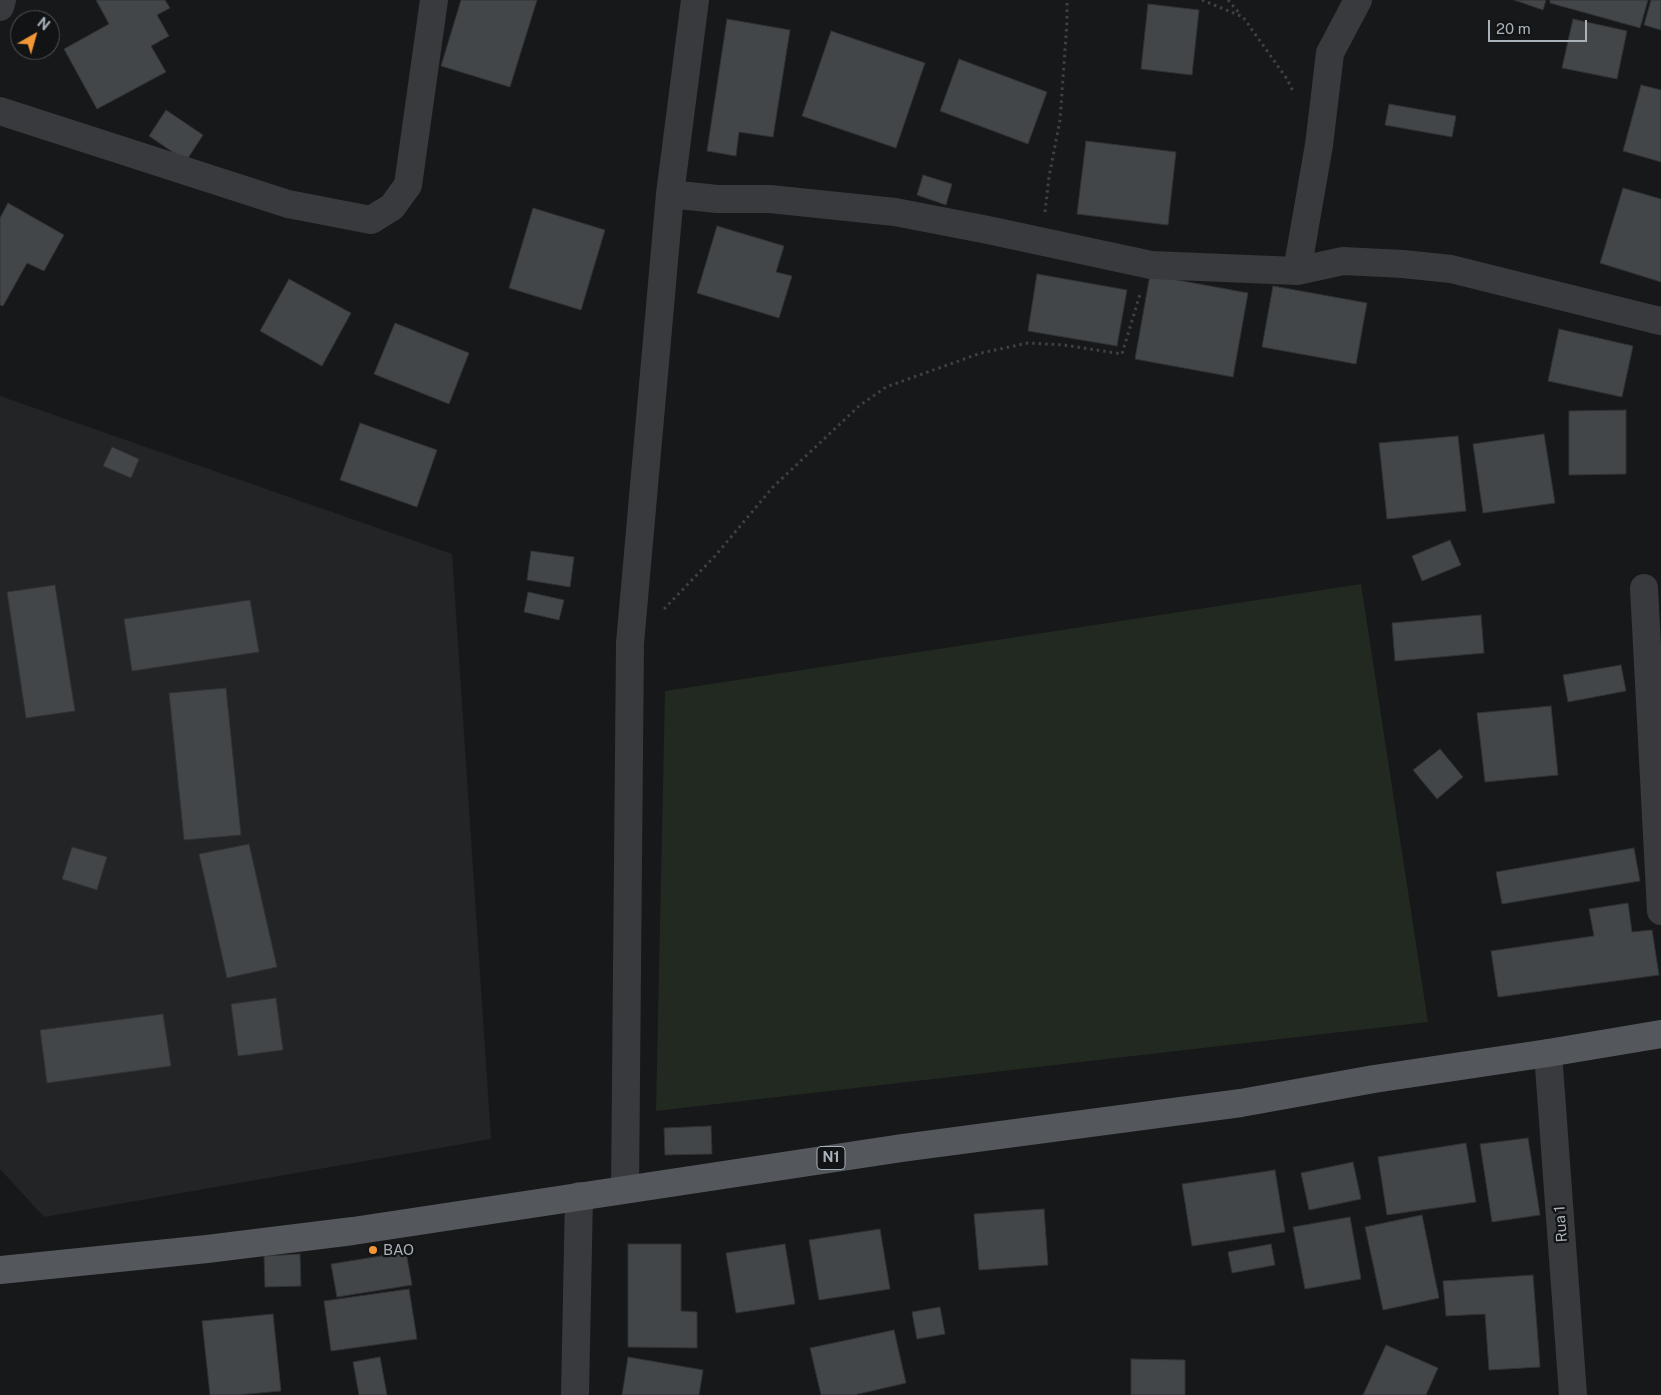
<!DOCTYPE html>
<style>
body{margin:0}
#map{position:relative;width:1661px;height:1395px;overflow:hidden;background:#171819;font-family:"Public Sans",sans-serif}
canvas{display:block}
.north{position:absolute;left:10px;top:10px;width:50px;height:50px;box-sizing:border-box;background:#121314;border:1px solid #4e5256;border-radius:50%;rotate:38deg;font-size:14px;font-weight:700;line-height:20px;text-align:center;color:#a9b1b9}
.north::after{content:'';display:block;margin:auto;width:18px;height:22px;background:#f29736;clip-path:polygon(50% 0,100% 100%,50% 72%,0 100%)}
.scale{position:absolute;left:1488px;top:20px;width:99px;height:22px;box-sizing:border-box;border:2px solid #a9b1b9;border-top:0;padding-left:6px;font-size:15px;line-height:18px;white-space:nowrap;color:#a9b1b9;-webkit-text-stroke:4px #121314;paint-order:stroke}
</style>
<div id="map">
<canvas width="1661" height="1395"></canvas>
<div class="north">N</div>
<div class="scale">20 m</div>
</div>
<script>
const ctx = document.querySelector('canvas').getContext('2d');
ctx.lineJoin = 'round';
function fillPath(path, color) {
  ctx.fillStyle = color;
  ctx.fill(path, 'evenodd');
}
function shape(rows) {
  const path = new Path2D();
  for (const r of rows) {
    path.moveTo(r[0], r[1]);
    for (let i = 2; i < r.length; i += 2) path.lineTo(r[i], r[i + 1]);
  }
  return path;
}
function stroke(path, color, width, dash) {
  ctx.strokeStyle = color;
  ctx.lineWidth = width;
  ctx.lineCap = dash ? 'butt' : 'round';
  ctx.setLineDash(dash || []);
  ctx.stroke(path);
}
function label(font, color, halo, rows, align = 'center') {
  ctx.font = font + ' "Public Sans",sans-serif';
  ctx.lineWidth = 4.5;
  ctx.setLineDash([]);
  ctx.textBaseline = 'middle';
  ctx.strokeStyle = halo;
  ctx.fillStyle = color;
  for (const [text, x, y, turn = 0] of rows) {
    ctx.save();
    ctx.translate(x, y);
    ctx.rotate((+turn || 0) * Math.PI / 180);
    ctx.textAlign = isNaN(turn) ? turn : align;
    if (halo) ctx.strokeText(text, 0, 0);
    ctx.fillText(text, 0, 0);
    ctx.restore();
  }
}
fillPath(shape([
 [0,396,452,554,491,1139,44,1217,0,1169]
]), '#232426');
fillPath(shape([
 [1361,584,1428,1022,656,1111,665,691]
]), '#212921');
const building = shape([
 [96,0,165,0,170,8,157,15,169,36,151,46,166,72,97,109,64,49,109,24,96,0],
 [461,0,537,0,510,87,441,66,461,0],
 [1514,0,1546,0,1543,10,1514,0],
 [1550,0,1648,0,1640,28,1550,3,1550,0],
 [1651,0,1661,0,1661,30,1644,25,1651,0],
 [1148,4,1199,10,1192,75,1141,69,1148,4],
 [727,19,790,30,773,137,739,132,736,156,707,151,727,19],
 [1573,19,1627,31,1617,79,1562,68,1573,19],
 [831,31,925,63,896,148,802,116,831,31],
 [959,59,1047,92,1028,144,940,111,959,59],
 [1641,85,1661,90,1661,162,1623,151,1641,85],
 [1389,104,1456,116,1452,137,1385,125,1389,104],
 [166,110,203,135,186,161,149,136,166,110],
 [1086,141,1176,152,1168,225,1077,214,1086,141],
 [923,175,952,184,946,205,917,195,923,175],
 [1623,188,1661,199,1661,282,1600,263,1623,188],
 [8,203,64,235,44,271,27,263,3,306,0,305,0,218,8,203],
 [533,208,605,230,581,310,509,288,533,208],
 [717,226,784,246,776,272,792,276,779,318,697,293,717,226],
 [1037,274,1127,290,1117,346,1028,331,1037,274],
 [1150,275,1248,293,1233,377,1135,359,1150,275],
 [289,279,351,313,322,366,260,331,289,279],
 [1273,286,1367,303,1356,364,1262,347,1273,286],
 [395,323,469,353,449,404,374,374,395,323],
 [1559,329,1633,346,1622,397,1548,381,1559,329],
 [1626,410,1626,474,1569,475,1569,411,1626,410],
 [360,423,437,450,417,507,340,480,360,423],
 [1544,434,1555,503,1483,513,1473,444,1544,434],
 [1458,436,1466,511,1387,519,1379,443,1458,436],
 [112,447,139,459,131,478,103,466,112,447],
 [1450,540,1461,565,1422,581,1412,556,1450,540],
 [531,551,574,557,570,587,527,580,531,551],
 [55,585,75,711,26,718,7,592,55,585],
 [528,592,564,600,559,620,524,612,528,592],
 [250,600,259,652,132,671,124,619,250,600],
 [1481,615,1484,653,1395,661,1392,623,1481,615],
 [1621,665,1626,691,1568,702,1563,675,1621,665],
 [226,688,241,835,184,840,169,693,226,688],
 [1551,706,1558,775,1485,782,1477,713,1551,706],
 [1440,749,1463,777,1437,799,1413,770,1440,749],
 [249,844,277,967,227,978,199,854,249,844],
 [72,847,107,857,97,890,62,879,72,847],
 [1634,848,1640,881,1502,904,1496,872,1634,848],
 [1628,903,1632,932,1652,930,1659,975,1498,997,1491,951,1594,936,1589,909,1628,903],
 [276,998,283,1050,238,1056,231,1004,276,998],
 [163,1014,171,1066,47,1083,40,1030,163,1014],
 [711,1126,712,1154,665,1155,664,1128,711,1126],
 [1528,1138,1540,1215,1492,1222,1480,1144,1528,1138],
 [1466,1143,1476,1202,1387,1215,1378,1157,1466,1143],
 [1353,1162,1361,1199,1309,1210,1301,1173,1353,1162],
 [1275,1170,1285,1232,1192,1246,1182,1184,1275,1170],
 [1044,1209,1048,1265,979,1270,974,1214,1044,1209],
 [1422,1215,1439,1298,1383,1310,1365,1227,1422,1215],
 [1350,1217,1361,1279,1305,1289,1293,1227,1350,1217],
 [880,1229,890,1289,819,1300,809,1240,880,1229],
 [628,1244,681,1244,681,1311,697,1312,697,1348,628,1347,628,1244],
 [785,1244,795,1304,736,1313,726,1253,785,1244],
 [1271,1244,1275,1265,1232,1273,1228,1252,1271,1244],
 [406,1252,412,1285,337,1297,331,1264,406,1252],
 [300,1254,301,1286,265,1287,264,1256,300,1254],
 [1533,1275,1540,1367,1489,1370,1485,1314,1446,1316,1443,1281,1533,1275],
 [409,1289,417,1339,331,1351,324,1301,409,1289],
 [940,1307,945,1334,917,1339,912,1312,940,1307],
 [273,1314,281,1391,238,1395,210,1395,202,1321,273,1314],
 [894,1330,906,1383,854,1395,821,1395,810,1348,894,1330],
 [1386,1345,1438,1368,1426,1395,1363,1395,1386,1345],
 [380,1357,387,1395,359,1395,353,1362,380,1357],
 [628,1357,703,1370,699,1395,622,1395,628,1357],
 [1131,1359,1185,1360,1185,1395,1131,1395,1131,1359]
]);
fillPath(building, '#434649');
stroke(building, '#313235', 1);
stroke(shape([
 [1202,0,1243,17,1287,79,1293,91],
 [1228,0,1241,15],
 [1045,212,1049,177,1060,120,1067,22,1067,0],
 [664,609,715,556,773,487,859,406,886,387,981,353,1028,343,1064,345,1122,354,1140,294]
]), '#3e4145', 3, [2.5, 4]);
stroke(shape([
 [0,7,2,0],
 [0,111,288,204,371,220,392,207,408,185,434,0],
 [670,194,717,199,770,199,895,212,988,230,1151,265,1297,271,1343,261,1403,264,1451,269,1652,319,1661,321],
 [1297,271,1319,145,1330,53,1358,0],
 [1644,588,1661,911],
 [1548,1053,1573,1395],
 [625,1189,630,643,670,194,695,0],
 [575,1395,579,1196]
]), '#383a3e', 28);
stroke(shape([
 [0,1270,207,1249,353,1231,902,1148,1241,1103,1374,1079,1548,1053,1661,1034]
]), '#54585d', 28);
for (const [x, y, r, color] of [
 [373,1250,5,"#f29736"]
]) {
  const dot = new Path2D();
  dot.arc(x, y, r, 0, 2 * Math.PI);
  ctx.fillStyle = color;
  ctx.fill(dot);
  stroke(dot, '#121314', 2);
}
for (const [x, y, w] of [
 [831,1158,28]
]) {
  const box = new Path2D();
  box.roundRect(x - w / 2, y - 11.5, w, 23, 4);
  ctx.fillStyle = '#121314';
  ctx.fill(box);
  stroke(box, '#a9b1b9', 1);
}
label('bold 14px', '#a9b1b9', null, [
 ["N1",831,1158]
]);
label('15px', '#a9b1b9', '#121314', [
 ["Rua 1",1561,1224,-94]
]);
label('15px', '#a9b1b9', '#121314', [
 ["BAO",383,1250]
], 'left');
</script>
